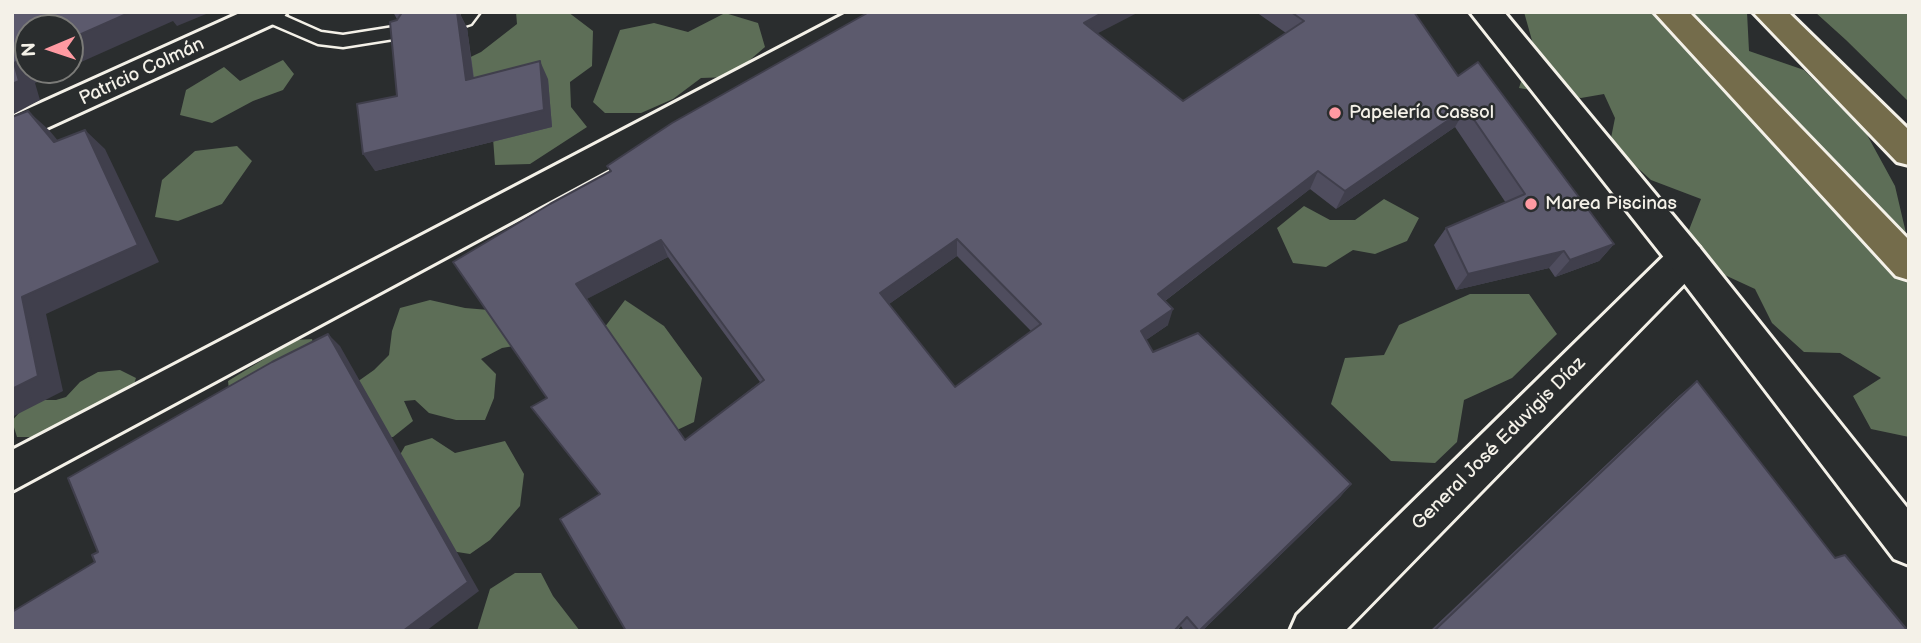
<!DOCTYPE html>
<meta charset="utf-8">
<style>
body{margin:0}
#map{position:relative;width:1921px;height:643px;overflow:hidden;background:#2a2d2e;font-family:"Balsamiq Sans",sans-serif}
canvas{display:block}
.frame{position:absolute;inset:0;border:14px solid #f4f1e8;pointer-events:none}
.north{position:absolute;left:14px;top:14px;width:70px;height:70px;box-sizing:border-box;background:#2a2d2e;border:2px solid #7b7b78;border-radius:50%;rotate:268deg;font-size:19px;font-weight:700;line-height:28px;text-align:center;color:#f4f1e8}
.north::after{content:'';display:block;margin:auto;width:24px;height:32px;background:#ff9aa2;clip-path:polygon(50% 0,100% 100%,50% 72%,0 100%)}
</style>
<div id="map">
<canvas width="1921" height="643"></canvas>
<div class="frame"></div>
<div class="north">N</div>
</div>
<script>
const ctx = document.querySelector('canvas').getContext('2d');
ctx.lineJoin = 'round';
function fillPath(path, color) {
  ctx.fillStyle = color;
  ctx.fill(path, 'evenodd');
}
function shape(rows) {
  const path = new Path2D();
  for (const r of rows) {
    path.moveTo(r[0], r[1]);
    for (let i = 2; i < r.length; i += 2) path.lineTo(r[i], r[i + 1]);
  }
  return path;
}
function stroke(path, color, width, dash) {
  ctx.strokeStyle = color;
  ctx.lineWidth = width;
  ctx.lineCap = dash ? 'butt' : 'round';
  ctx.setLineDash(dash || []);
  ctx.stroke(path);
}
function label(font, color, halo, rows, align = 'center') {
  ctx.font = font + ' "Balsamiq Sans",sans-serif';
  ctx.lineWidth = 5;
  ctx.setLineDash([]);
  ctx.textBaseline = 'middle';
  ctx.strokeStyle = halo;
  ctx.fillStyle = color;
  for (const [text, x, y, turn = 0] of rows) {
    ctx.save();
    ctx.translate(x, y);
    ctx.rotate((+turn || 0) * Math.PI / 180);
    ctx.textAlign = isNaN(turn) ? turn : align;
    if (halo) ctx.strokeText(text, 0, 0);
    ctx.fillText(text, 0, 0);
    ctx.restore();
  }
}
fillPath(shape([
 [516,12,568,12,593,31,592,66,570,82,571,107,587,127,530,164,495,165,493,138,454,65,481,52,517,24],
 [1524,12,1747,12,1749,51,1804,70,1866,133,1895,186,1909,246,1909,437,1871,429,1853,396,1881,378,1840,353,1804,352,1772,323,1755,289,1716,271,1687,235,1701,199,1651,180,1610,143,1615,118,1604,94,1581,98,1519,88,1533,44],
 [1815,12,1909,12,1909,102,1846,40],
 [725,13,758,23,765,47,730,77,701,78,673,99,641,113,605,113,593,102,620,30,654,23,688,32],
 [283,60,294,74,283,90,253,101,212,123,180,115,186,90,224,67,240,81],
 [237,146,252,161,222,204,178,221,155,217,162,180,195,151],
 [1384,199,1419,218,1407,241,1375,254,1353,250,1326,267,1293,263,1277,228,1304,206,1330,220,1355,220],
 [1470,294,1529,294,1557,334,1512,378,1464,400,1457,442,1435,463,1391,461,1331,404,1345,358,1384,355,1399,325],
 [430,300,465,308,513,312,532,343,502,348,481,359,496,374,494,398,485,420,456,420,429,413,415,400,404,401,413,421,393,437,368,439,340,394,374,370,389,355,392,331,400,308],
 [625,300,664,326,702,378,694,422,656,440,569,375],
 [312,339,315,352,230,399,228,381,295,340],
 [120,370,136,378,132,390,109,397,103,410,77,423,62,420,53,431,35,437,17,437,12,421,24,407,38,400,56,400,66,397,80,382,98,372],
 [432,438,455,453,505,441,524,474,520,506,490,540,470,554,438,549,393,467,405,446],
 [515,573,541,573,553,596,580,631,477,631,490,589]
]), '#5d6e57');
const service = shape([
 [259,12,276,12,321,32,343,35,400,26,406,28,409,32,406,36,400,38,343,47,318,44,260,19,259,12],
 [462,12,480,12,471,24,465,26,456,20,462,12]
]);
const minor = shape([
 [242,12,287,12,282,20,12,144,12,116,242,12],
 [848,12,891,12,886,20,12,491,12,450,848,12],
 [1686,243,1699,247,1705,258,1699,269,1345,631,1290,631,1297,615,1673,247,1686,243]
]);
const tertiary = shape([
 [1470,12,1504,12,1699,247,1909,510,1909,565,1894,559,1673,269,1470,12]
]);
const trunk = shape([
 [1654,12,1689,12,1909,240,1909,280,1896,276,1654,12],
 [1753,12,1788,12,1909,130,1909,165,1897,162,1753,12]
]);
stroke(service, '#f4f1e8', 5);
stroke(minor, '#f4f1e8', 6);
stroke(tertiary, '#f4f1e8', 6);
stroke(trunk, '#f4f1e8', 6);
fillPath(service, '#2a2d2e');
fillPath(minor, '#2a2d2e');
fillPath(tertiary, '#2a2d2e');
fillPath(trunk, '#746c4b');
fillPath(shape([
 [393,12,459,12,467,28,474,78,548,79,552,127,375,171,397,96,397,19],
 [1256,12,1414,12,1458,76,1614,244,1599,261,1555,277,1549,268,1456,290,1434,245,1446,228,1506,203,1455,127,1336,209,1310,189,1165,301,1168,325,1146,340,1153,352,1351,484,1340,497,1202,631,1184,631,1181,626,1177,631,626,631,600,494,547,398,610,172,607,166,1097,34,1183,101,1286,33],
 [957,256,1031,331,955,387,889,304],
 [668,257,760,382,685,440,586,299],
 [1697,381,1835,558,1908,631,1430,631,1680,395]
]), '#4f4d5e');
fillPath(shape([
 [131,12,211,12,177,26,173,21,70,67,70,39],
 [449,12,459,12,467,28,476,98,466,80],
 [1104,12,1139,12,1081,42,1084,23],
 [28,57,28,70,64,70,35,83,40,100,12,115,12,84,14,63],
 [540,61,548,79,552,127,375,171,363,154],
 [1466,108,1455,127,1336,209,1345,191],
 [28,111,49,130,75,161,54,142],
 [85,130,105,149,159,262,46,314,63,391,12,417,12,389,22,297],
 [1318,171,1310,189,1153,310,1158,294],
 [957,239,957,256,882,309,880,293],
 [661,240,668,257,585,300,576,284],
 [1614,244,1599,261,1555,277,1570,260],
 [1564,251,1549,268,1456,290,1468,274],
 [1173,309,1168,325,1136,347,1141,331],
 [328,334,340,346,479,591,426,631,403,631],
 [1351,484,1340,497,1202,631,1199,631]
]), '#403f4c');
const building = shape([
 [12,12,131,12,70,39,70,28,28,28,28,57,14,63,19,81,12,84,12,12],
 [400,12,457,12,466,80,540,61,544,110,363,154,357,104,397,96,390,22,397,20,401,14,400,12],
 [869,12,1104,12,1084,23,1183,101,1304,21,1291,12,1414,12,1458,76,1478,62,1614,244,1570,260,1564,251,1468,274,1446,228,1525,194,1466,108,1345,191,1318,171,1158,294,1173,309,1141,331,1153,352,1198,333,1351,484,1199,631,1187,617,1174,631,626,631,560,519,600,494,531,407,547,398,453,262,550,204,611,171,607,166,672,123,869,12],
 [957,239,1041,324,955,387,880,293,957,239],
 [661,240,764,380,685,440,576,284,661,240],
 [28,111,54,142,85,130,138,245,22,297,38,376,12,389,12,117,28,111],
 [328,334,468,582,403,631,12,631,12,612,95,562,92,555,98,552,68,478,272,362,328,334],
 [1697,381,1835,558,1845,555,1908,631,1434,631,1697,381]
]);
fillPath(building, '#5c5a6d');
stroke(building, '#403f4c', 2);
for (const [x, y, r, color] of [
 [1335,113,7,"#ff9aa2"],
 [1531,204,7,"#ff9aa2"]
]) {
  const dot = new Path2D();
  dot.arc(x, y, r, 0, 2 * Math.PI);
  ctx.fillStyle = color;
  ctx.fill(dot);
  stroke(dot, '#2a2d2e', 2.5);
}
label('19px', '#f4f1e8', '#2a2d2e', [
 ["Patricio Colmán",142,72,-25],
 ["General José Eduvigis Díaz",1499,444,-45]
]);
label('19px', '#f4f1e8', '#2a2d2e', [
 ["Papelería Cassol",1349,113],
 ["Marea Piscinas",1545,204]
], 'left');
</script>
